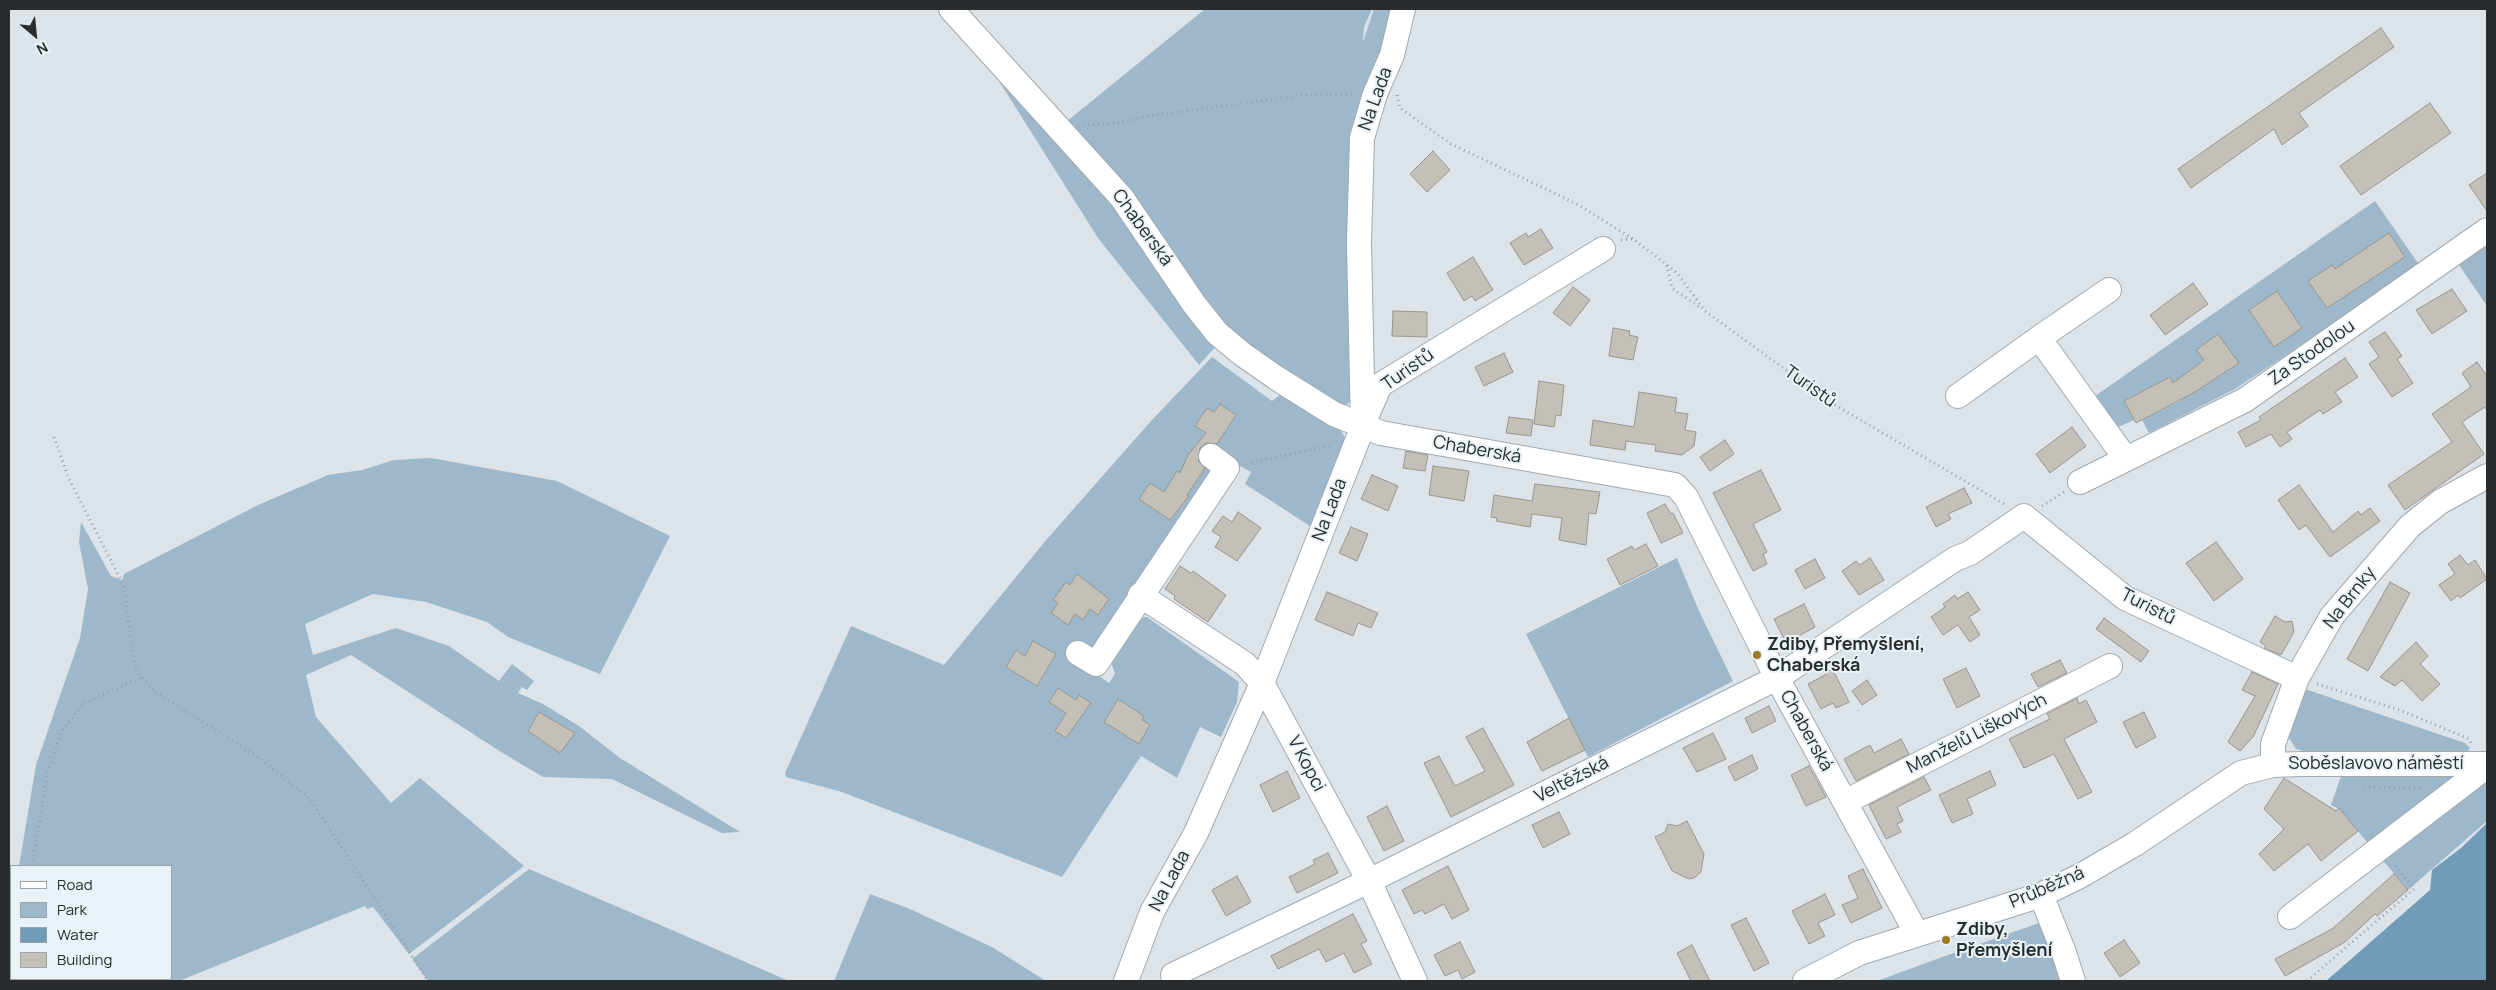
<!DOCTYPE html>
<meta charset="utf-8">
<style>
body{margin:0}
#map{position:relative;width:2496px;height:990px;overflow:hidden;background:#dce4ea;font-family:Manrope,sans-serif}
canvas{display:block}
.frame{position:absolute;inset:0;border:10px solid #292c2e;pointer-events:none}
.legend{position:absolute;left:10px;top:865px;width:162px;height:115px;box-sizing:border-box;background:#e9f2f7;border:1px solid #9ca3a7;margin:0;padding:6px 9px;list-style:none;font-size:15px;color:#292c2e}
.legend li{display:flex;align-items:center;gap:10px;height:25px}
.legend b{width:25px;border:1px solid #9ca3a7}
.north{position:absolute;left:10px;top:10px;width:50px;height:50px;-webkit-text-stroke:4px #e9f2f7;paint-order:stroke;rotate:152deg;font-size:14px;font-weight:700;line-height:20px;text-align:center;color:#292c2e}
.north::after{content:'';display:block;margin:auto;width:18px;height:22px;background:#292c2e;clip-path:polygon(50% 0,100% 100%,50% 72%,0 100%)}
</style>
<div id="map">
<canvas width="2496" height="990"></canvas>
<div class="frame"></div>
<ul class="legend">
<li><b style="height:6px;background:#fff"></b>Road</li>
<li><b style="height:14px;background:#9eb8cb"></b>Park</li>
<li><b style="height:14px;background:#709cb9"></b>Water</li>
<li><b style="height:14px;background:#c4c0b8"></b>Building</li>
</ul>
<div class="north">N</div>
</div>
<script>
const ctx = document.querySelector('canvas').getContext('2d');
ctx.lineJoin = 'round';
function fillPath(path, color) {
  ctx.fillStyle = color;
  ctx.fill(path, 'evenodd');
}
function shape(rows) {
  const path = new Path2D();
  for (const r of rows) {
    path.moveTo(r[0], r[1]);
    for (let i = 2; i < r.length; i += 2) path.lineTo(r[i], r[i + 1]);
  }
  return path;
}
function stroke(path, color, width, dash) {
  ctx.strokeStyle = color;
  ctx.lineWidth = width;
  ctx.lineCap = dash ? 'butt' : 'round';
  ctx.setLineDash(dash || []);
  ctx.stroke(path);
}
function label(font, color, halo, rows, align = 'center') {
  ctx.font = font + ' Manrope,sans-serif';
  ctx.lineWidth = 4;
  ctx.setLineDash([]);
  ctx.textBaseline = 'middle';
  ctx.strokeStyle = halo;
  ctx.fillStyle = color;
  for (const [text, x, y, turn = 0] of rows) {
    ctx.save();
    ctx.translate(x, y);
    ctx.rotate((+turn || 0) * Math.PI / 180);
    ctx.textAlign = isNaN(turn) ? turn : align;
    if (halo) ctx.strokeText(text, 0, 0);
    ctx.fillText(text, 0, 0);
    ctx.restore();
  }
}
fillPath(shape([
 [1205,9,1372,9,1364,27,1363,42,1374,9,1396,9,1353,147,1354,370,1351,401,1345,406,1337,408,1222,328,1061,126],
 [999,81,1118,210,1216,346,1199,365,1098,238],
 [2375,201,2420,266,2235,389,2149,433,2142,420,2181,400,2170,378,2124,401,2134,420,2118,427,2095,396],
 [2487,245,2487,306,2459,265],
 [1212,357,1272,401,1286,390,1338,426,1343,434,1347,442,1316,530,1245,484,1251,472,1231,461,1213,470,1099,646,1073,658,1109,683,1115,674,1111,661,1138,618,1147,617,1239,682,1237,702,1221,737,1200,727,1177,778,1141,756,1062,877,842,792,786,777,785,773,851,626,944,665,1047,539,1151,421],
 [431,458,557,481,670,536,600,674,508,637,487,622,426,602,373,594,305,624,313,655,396,628,449,646,499,681,512,664,534,681,527,690,522,687,518,693,543,704,579,726,620,758,740,832,722,833,612,779,543,777,501,752,351,655,306,675,316,717,391,803,420,778,524,866,409,954,373,907,367,909,365,906,179,981,9,981,9,908,11,897,11,979,171,979,171,866,19,866,36,765,80,638,88,589,79,542,81,522,111,576,122,580,124,574,258,505,328,475,362,470,394,460],
 [1677,558,1699,611,1733,681,1588,757,1526,634],
 [2308,690,2465,743,2470,748,2466,754,2487,767,2487,821,2408,890,2339,809,2331,805,2342,773,2310,753,2296,749,2287,735,2299,693],
 [529,869,665,927,789,981,428,981,412,959],
 [870,894,910,909,992,947,1046,981,834,981],
 [2042,922,2064,981,1877,981,1934,960]
]), '#9eb8cb');
fillPath(shape([
 [2487,823,2487,981,2326,981,2430,890,2432,870,2461,848]
]), '#709cb9');
const building = shape([
 [2381,28,2394,47,2299,113,2308,126,2282,145,2274,129,2191,188,2178,169,2381,28],
 [2430,103,2451,133,2361,195,2340,166,2430,103],
 [1433,151,1450,170,1427,192,1410,174,1433,151],
 [2487,173,2487,211,2469,185,2487,173],
 [1541,229,1553,248,1524,265,1510,243,1526,233,1528,237,1541,229],
 [2389,233,2405,257,2327,308,2308,281,2332,265,2335,269,2389,233],
 [1473,257,1493,290,1475,301,1472,296,1464,301,1447,273,1473,257],
 [2193,283,2208,304,2165,335,2150,315,2193,283],
 [1573,287,1590,300,1570,326,1553,313,1573,287],
 [2452,289,2467,311,2432,334,2416,310,2452,289],
 [2277,291,2302,328,2274,347,2249,310,2277,291],
 [1393,311,1427,312,1427,337,1392,336,1393,311],
 [1613,328,1630,331,1629,335,1638,337,1633,360,1609,356,1613,328],
 [2385,332,2402,356,2397,359,2413,383,2392,397,2369,364,2379,357,2369,342,2385,332],
 [2218,334,2239,363,2195,392,2136,423,2124,401,2170,377,2173,383,2204,360,2196,350,2218,334],
 [1504,353,1513,372,1484,386,1475,367,1504,353],
 [2345,358,2358,377,2335,392,2342,402,2323,414,2320,410,2287,432,2292,439,2280,447,2271,434,2246,447,2238,432,2261,420,2259,417,2345,358],
 [2477,362,2487,376,2487,411,2485,407,2462,422,2484,454,2405,510,2388,485,2452,442,2432,414,2471,387,2462,373,2477,362],
 [1539,381,1564,385,1561,416,1556,415,1554,427,1534,424,1539,381],
 [1639,392,1677,398,1675,412,1688,414,1685,430,1696,432,1694,446,1682,455,1655,451,1656,445,1626,441,1625,450,1590,445,1593,420,1634,427,1639,392],
 [1220,404,1236,415,1217,444,1206,443,1200,448,1198,461,1205,468,1187,495,1189,496,1170,520,1139,499,1150,483,1164,492,1177,471,1180,473,1188,455,1206,433,1195,426,1207,408,1214,412,1220,404],
 [1509,417,1533,420,1531,436,1506,433,1509,417],
 [2072,427,2086,446,2050,473,2036,454,2072,427],
 [1725,440,1734,454,1710,471,1700,457,1725,440],
 [1406,451,1428,455,1425,471,1403,468,1406,451],
 [1433,466,1469,471,1464,501,1429,495,1433,466],
 [1761,470,1781,510,1753,524,1767,552,1763,554,1767,564,1753,571,1713,493,1761,470],
 [1372,475,1398,486,1388,511,1361,499,1372,475],
 [1535,484,1600,492,1596,514,1589,513,1586,545,1559,540,1562,518,1532,514,1530,527,1496,521,1497,518,1491,517,1494,495,1532,501,1535,484],
 [2299,485,2333,532,2358,511,2361,515,2370,508,2380,521,2330,557,2306,525,2299,530,2278,500,2299,485],
 [1964,488,1972,503,1948,514,1951,519,1936,527,1926,507,1964,488],
 [1665,504,1671,514,1673,513,1683,533,1661,543,1647,513,1665,504],
 [1238,512,1261,528,1237,561,1215,547,1221,537,1212,531,1223,516,1232,522,1238,512],
 [1351,527,1368,534,1357,561,1339,553,1351,527],
 [2216,542,2243,579,2214,601,2186,563,2216,542],
 [1646,544,1658,566,1620,585,1607,559,1632,546,1634,550,1646,544],
 [2460,555,2468,565,2475,560,2487,579,2460,598,2458,595,2451,601,2439,585,2455,574,2448,564,2460,555],
 [1870,558,1884,580,1859,595,1842,571,1856,561,1860,565,1870,558],
 [1815,559,1825,578,1805,589,1795,570,1815,559],
 [1180,566,1191,573,1193,571,1226,595,1208,622,1174,599,1175,596,1165,589,1180,566],
 [1077,574,1109,599,1098,615,1090,609,1083,620,1075,614,1068,625,1051,613,1058,603,1053,600,1066,582,1070,585,1077,574],
 [2390,582,2410,593,2368,671,2347,659,2390,582],
 [1327,592,1378,613,1371,628,1358,623,1353,636,1315,620,1327,592],
 [1968,592,1980,610,1969,617,1980,635,1970,642,1958,625,1943,635,1931,617,1945,607,1943,604,1955,595,1957,599,1968,592],
 [1804,604,1815,627,1786,643,1774,619,1804,604],
 [2275,616,2285,622,2292,621,2294,632,2281,655,2264,648,2266,646,2260,642,2275,616],
 [2104,618,2149,651,2141,662,2096,629,2104,618],
 [1033,641,1056,654,1037,686,1006,667,1016,650,1025,656,1033,641],
 [2416,642,2428,656,2420,664,2440,684,2422,701,2402,680,2395,686,2380,677,2416,642],
 [2060,660,2067,673,2038,687,2031,674,2060,660],
 [1832,668,1849,702,1836,708,1833,703,1821,709,1808,684,1825,675,1832,668],
 [1966,668,1980,696,1957,708,1943,679,1966,668],
 [2252,672,2278,684,2253,737,2240,751,2228,742,2255,696,2242,690,2252,672],
 [1867,680,1877,695,1862,705,1852,691,1867,680],
 [1058,688,1076,700,1079,695,1091,703,1066,738,1055,731,1066,713,1049,702,1058,688],
 [2077,698,2079,704,2086,700,2097,722,2064,739,2092,792,2078,799,2054,754,2024,768,2009,739,2050,719,2047,714,2077,698],
 [1118,699,1144,716,1142,720,1150,725,1139,744,1104,722,1118,699],
 [1769,706,1776,721,1752,733,1745,718,1769,706],
 [539,712,575,733,560,753,528,731,539,712],
 [2144,712,2156,737,2136,748,2123,722,2144,712],
 [1569,718,1585,750,1542,771,1527,742,1569,718],
 [1483,728,1514,785,1451,817,1424,763,1439,756,1455,786,1485,771,1466,737,1483,728],
 [1713,733,1726,759,1697,772,1683,748,1713,733],
 [1901,739,1909,754,1856,781,1844,759,1870,745,1874,753,1901,739],
 [1752,755,1758,769,1735,781,1728,767,1752,755],
 [1809,766,1826,797,1806,806,1791,775,1809,766],
 [1287,771,1300,798,1273,812,1260,785,1287,771],
 [1990,771,1996,785,1967,799,1973,814,1952,823,1939,795,1990,771],
 [1924,777,1931,790,1897,807,1903,821,1897,824,1901,832,1886,839,1869,805,1924,777],
 [2284,778,2336,811,2339,808,2358,831,2321,861,2308,844,2274,871,2259,854,2284,829,2264,809,2284,778],
 [1387,806,1404,841,1384,851,1367,817,1387,806],
 [1559,812,1570,834,1543,848,1532,825,1559,812],
 [1687,821,1704,854,1701,872,1694,878,1689,879,1672,871,1655,837,1665,832,1668,824,1677,826,1687,821],
 [1328,853,1338,873,1297,893,1289,877,1315,864,1313,860,1328,853],
 [1448,866,1469,910,1452,919,1444,904,1425,914,1422,910,1414,914,1402,890,1448,866],
 [1863,869,1882,908,1851,923,1842,905,1858,898,1848,876,1863,869],
 [2394,874,2408,890,2377,916,2375,914,2345,942,2285,976,2275,959,2332,929,2394,874],
 [1237,876,1251,902,1226,916,1212,890,1237,876],
 [1825,894,1835,915,1818,923,1825,936,1809,944,1792,911,1825,894],
 [1353,914,1367,941,1361,944,1372,964,1354,973,1344,953,1326,962,1319,949,1278,969,1271,956,1353,914],
 [1746,918,1769,963,1754,971,1731,925,1746,918],
 [2124,940,2140,963,2120,977,2104,953,2124,940],
 [1460,942,1475,972,1462,979,1458,970,1445,976,1434,955,1460,942],
 [1692,945,1710,981,1691,981,1677,953,1692,945]
]);
fillPath(building, '#c4c0b8');
stroke(building, '#99958e', 1);
const minor = shape([
 [951,9,1122,198,1194,304,1217,333,1242,354,1278,379,1334,414,1381,433,1675,485,1686,497,1777,678,1917,934],
 [2109,290,2039,338,2126,459],
 [1958,396,2039,338],
 [1366,417,1380,385,1603,249],
 [2080,482,2245,400,2487,230],
 [1140,595,1245,664,1262,683,1369,881,1415,981],
 [1078,653,1096,664,1227,468,1211,456],
 [2273,765,2273,744,2297,678,2332,616,2410,526,2440,502,2487,476],
 [1845,802,2110,666],
 [2041,895,2063,950,2073,981],
 [2290,917,2478,773,2478,764],
 [1173,975,1369,881,1777,678,1955,559,1970,553,2024,516,2125,598,2297,678],
 [1126,981,1152,912,1196,833,1262,683,1363,426,1359,243,1362,138,1375,94,1392,55,1403,9],
 [1805,981,1859,953,2041,895,2080,876,2135,844,2241,773,2273,765,2301,764,2487,764]
]);
stroke(minor, '#a1a9af', 26);
stroke(shape([
 [1397,95,1400,108,1451,144,1577,204,1633,239],
 [1083,125,1111,124,1148,116,1302,95,1354,94],
 [1621,240,1633,239,1667,265,1678,274,1705,311,1830,402,2004,504],
 [1667,265,1672,288,1701,308],
 [54,437,69,479,124,586,135,669,155,692,255,755,310,799,428,981],
 [1246,464,1333,445],
 [2042,506,2064,492],
 [2317,684,2400,710,2469,739,2471,743],
 [2364,787,2422,788],
 [32,866,48,770,63,729,84,703,142,677],
 [9,976,11,968],
 [2307,981,2414,889,2393,863]
]), '#989ea3', 3, [1, 4]);
stroke(minor, '#fff', 24);
for (const [x, y, r, color] of [
 [1757,655,5,"#9d7b26"],
 [1946,940,5,"#9d7b26"]
]) {
  const dot = new Path2D();
  dot.arc(x, y, r, 0, 2 * Math.PI);
  ctx.fillStyle = color;
  ctx.fill(dot);
  stroke(dot, '#e9f2f7', 2);
}
label('18px', '#292c2e', '#e9f2f7', [
 ["Na Lada",1376,99,-70],
 ["Chaberská",1142,228,54],
 ["Za Stodolou",2312,353,-35],
 ["Turistů",1408,370,-35],
 ["Turistů",1810,387,35],
 ["Chaberská",1477,450,10],
 ["Na Lada",1330,510,-69],
 ["Na Brnky",2350,598,-52],
 ["Turistů",2148,607,27],
 ["Chaberská",1806,731,61],
 ["Manželů Liškových",1977,734,-27],
 ["V Kopci",1306,764,62],
 ["Soběslavovo náměstí",2376,764],
 ["Veltěžská",1572,780,-27],
 ["Na Lada",1170,881,-62],
 ["Průběžná",2047,888,-23]
]);
label('bold 18px', '#292c2e', '#e9f2f7', [
 ["Zdiby, Přemyšlení,",1767,645],
 ["Chaberská",1767,666],
 ["Zdiby,",1956,930],
 ["Přemyšlení",1956,951]
], 'left');
</script>
